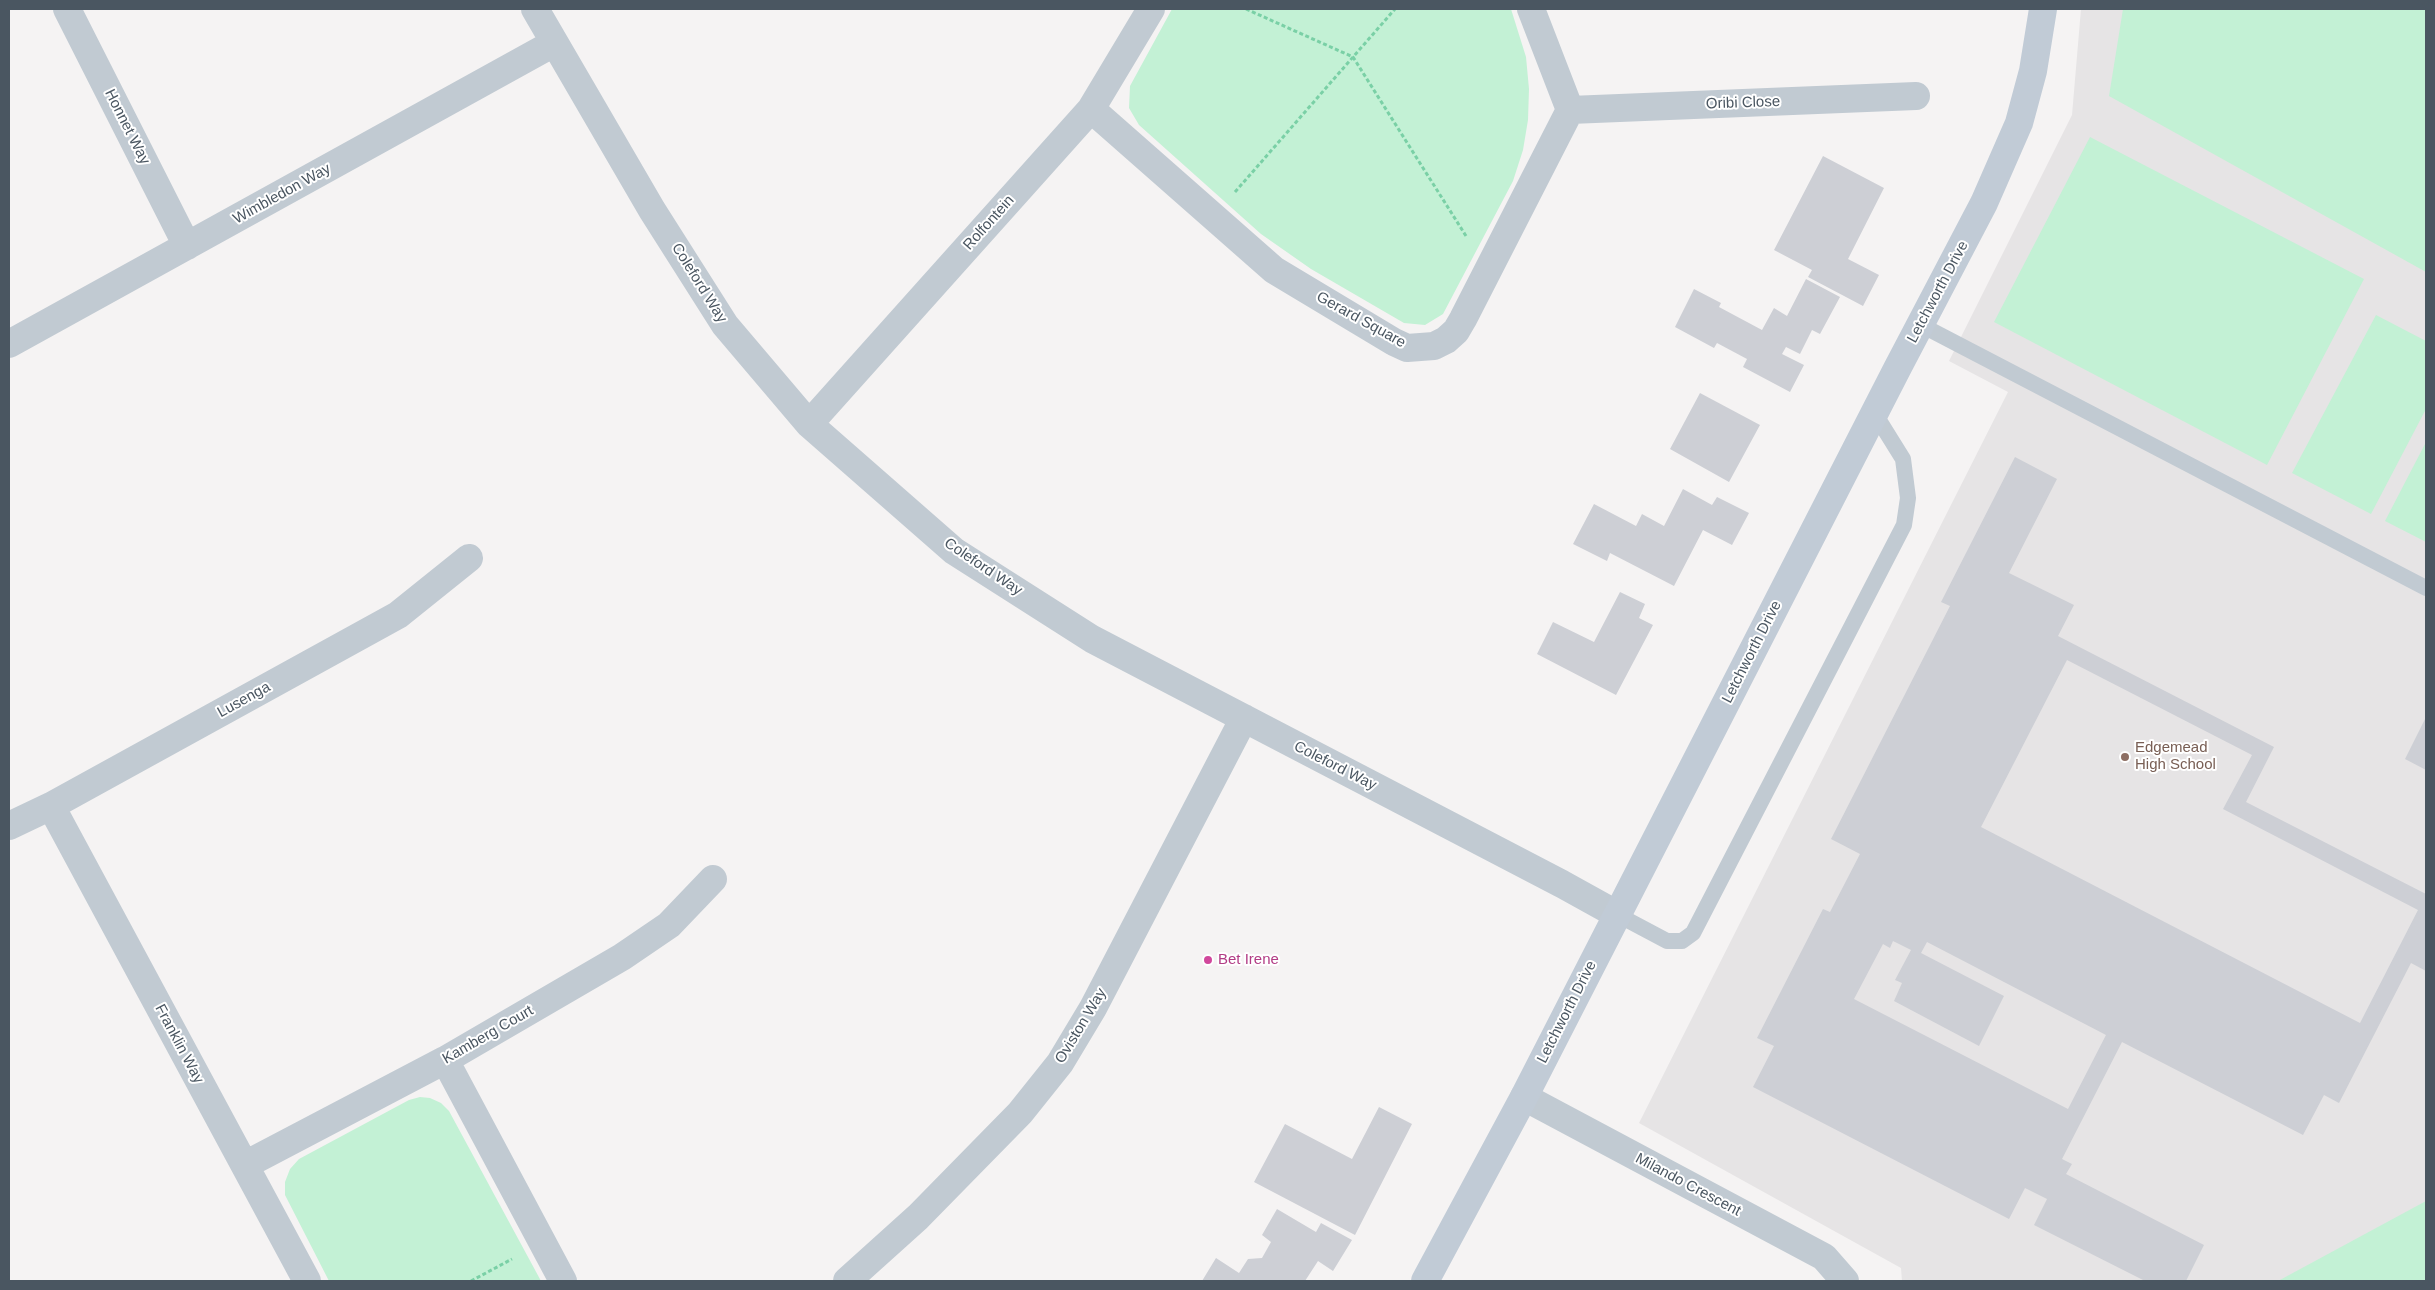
<!DOCTYPE html>
<style>
body{margin:0}
#map{position:relative;width:2435px;height:1290px;overflow:hidden;background:#f5f3f3;font-family:Helvetica,sans-serif}
canvas{display:block}
.frame{position:absolute;inset:0;border:10px solid #4a5661;pointer-events:none}
</style>
<div id="map">
<canvas width="2435" height="1290"></canvas>
<div class="frame"></div>
</div>
<script>
const ctx = document.querySelector('canvas').getContext('2d');
ctx.lineJoin = 'round';
function fillPath(path, color) {
  ctx.fillStyle = color;
  ctx.fill(path, 'evenodd');
}
function shape(rows) {
  const path = new Path2D();
  for (const r of rows) {
    path.moveTo(r[0], r[1]);
    for (let i = 2; i < r.length; i += 2) path.lineTo(r[i], r[i + 1]);
  }
  return path;
}
function stroke(path, color, width, dash) {
  ctx.strokeStyle = color;
  ctx.lineWidth = width;
  ctx.lineCap = dash ? 'butt' : 'round';
  ctx.setLineDash(dash || []);
  ctx.stroke(path);
}
function label(font, color, halo, rows, align = 'center') {
  ctx.font = font + ' Helvetica,sans-serif';
  ctx.lineWidth = 4;
  ctx.setLineDash([]);
  ctx.textBaseline = 'middle';
  ctx.strokeStyle = halo;
  ctx.fillStyle = color;
  for (const [text, x, y, turn = 0] of rows) {
    ctx.save();
    ctx.translate(x, y);
    ctx.rotate((+turn || 0) * Math.PI / 180);
    ctx.textAlign = isNaN(turn) ? turn : align;
    if (halo) ctx.strokeText(text, 0, 0);
    ctx.fillText(text, 0, 0);
    ctx.restore();
  }
}
fillPath(shape([
 [2081,9,2426,9,2426,1212,2292,1281,1902,1281,1901,1268,1639,1123,2008,392,1949,361,2072,115]
]), '#e6e4e5');
fillPath(shape([
 [1172,9,1511,9,1526,57,1529,89,1528,120,1523,150,1513,181,1443,314,1425,325,1404,323,1311,269,1261,234,1139,125,1129,108,1130,86],
 [2123,9,2426,9,2426,272,2109,96],
 [2090,137,2364,279,2267,465,1994,322],
 [2376,315,2426,341,2426,409,2371,514,2292,473],
 [2426,442,2426,542,2385,521],
 [420,1097,430,1098,441,1103,449,1111,541,1281,329,1281,285,1195,285,1182,290,1169,299,1159,409,1100],
 [2426,1201,2426,1281,2278,1281]
]), '#c3f1d5');
fillPath(shape([
 [1823,156,1884,188,1848,259,1879,275,1863,306,1808,277,1812,270,1774,250],
 [1806,279,1840,297,1820,334,1812,330,1800,354,1786,347,1782,354,1804,365,1790,392,1743,367,1747,359,1717,343,1714,348,1675,327,1694,289,1721,303,1719,307,1762,330,1774,308,1787,316],
 [1700,393,1760,425,1729,482,1670,449],
 [2015,457,2057,479,2009,573,2074,605,2058,636,2274,747,2246,802,2426,894,2426,971,2411,963,2339,1103,2324,1095,2303,1135,2122,1042,2062,1159,2072,1164,2066,1174,2204,1245,2186,1281,2145,1281,2034,1225,2047,1199,2025,1188,2009,1219,1753,1087,1774,1046,1757,1038,1823,909,1830,912,1860,854,1831,839,1950,606,1941,602],
 [2067,660,2252,755,2223,809,2418,910,2360,1023,1981,827],
 [1893,941,1911,950,1895,980,1902,983,1894,1001,1979,1046,2004,996,1921,953,1927,942,2106,1035,2068,1109,1854,999,1883,944,1890,948],
 [1683,489,1712,505,1717,497,1749,513,1732,545,1703,530,1674,586,1610,553,1607,561,1573,544,1594,504,1636,526,1642,514,1664,526],
 [1620,592,1645,604,1639,618,1653,625,1616,695,1537,654,1553,622,1594,642],
 [2426,717,2426,770,2405,759],
 [1379,1107,1412,1124,1355,1235,1254,1182,1285,1124,1352,1159],
 [1277,1209,1316,1232,1321,1223,1352,1240,1333,1271,1318,1261,1305,1281,1202,1281,1216,1258,1239,1273,1248,1259,1262,1258,1271,1242,1262,1235]
]), '#cdcfd5');
stroke(shape([
 [1246,9,1353,57,1466,236],
 [1235,192,1395,9],
 [471,1281,512,1259]
]), '#7ad0a6', 3, [4, 2.5]);
stroke(shape([
 [1921,325,2426,588],
 [1618,915,1667,941,1682,941,1693,933,1904,525,1908,498,1903,459,1875,414]
]), '#c1cad2', 16);
stroke(shape([
 [67,9,187,246],
 [535,9,652,210,725,325,809,424,954,551,1092,639,1562,884,1618,915],
 [1091,109,1274,270,1394,342,1407,348,1434,346,1446,340,1456,331,1463,319,1570,110,1531,9],
 [1570,110,1916,96],
 [9,344,554,43],
 [809,424,1091,109,1151,9],
 [51,806,307,1281],
 [9,826,51,806,398,615,469,558],
 [445,1060,563,1281],
 [1524,1097,1824,1257,1845,1281],
 [245,1165,445,1060,622,957,669,925,713,879],
 [847,1281,918,1217,1020,1113,1060,1063,1093,1008,1244,718]
]), '#c1cad2', 28);
stroke(shape([
 [1425,1281,1524,1097,1897,369,1984,203,2019,123,2033,71,2043,9]
]), '#c1cbd6', 28);
for (const [x, y, r, color] of [
 [2125,757,5,"#8d6e63"],
 [1208,960,5,"#d1479c"]
]) {
  const dot = new Path2D();
  dot.arc(x, y, r, 0, 2 * Math.PI);
  ctx.fillStyle = color;
  ctx.fill(dot);
  stroke(dot, '#fff', 2);
}
label('15px', '#4a5661', '#fff', [
 ["Oribi Close",1743,103,-2],
 ["Honnet Way",127,127,63],
 ["Wimbledon Way",282,194,-29],
 ["Rolfontein",989,223,-48],
 ["Coleford Way",699,283,58],
 ["Letchworth Drive",1938,292,-62],
 ["Gerard Square",1361,320,29],
 ["Coleford Way",983,567,34],
 ["Letchworth Drive",1752,652,-63],
 ["Lusenga",244,700,-29],
 ["Coleford Way",1335,766,27],
 ["Letchworth Drive",1567,1012,-63],
 ["Oviston Way",1081,1026,-59],
 ["Kamberg Court",488,1035,-30],
 ["Franklin Way",179,1044,62],
 ["Milando Crescent",1688,1185,28]
]);
label('15px', '#785e54', '#fff', [
 ["Edgemead",2135,748],
 ["High School",2135,765]
], 'left');
label('15px', '#b23c85', '#fff', [
 ["Bet Irene",1218,960]
], 'left');
</script>
